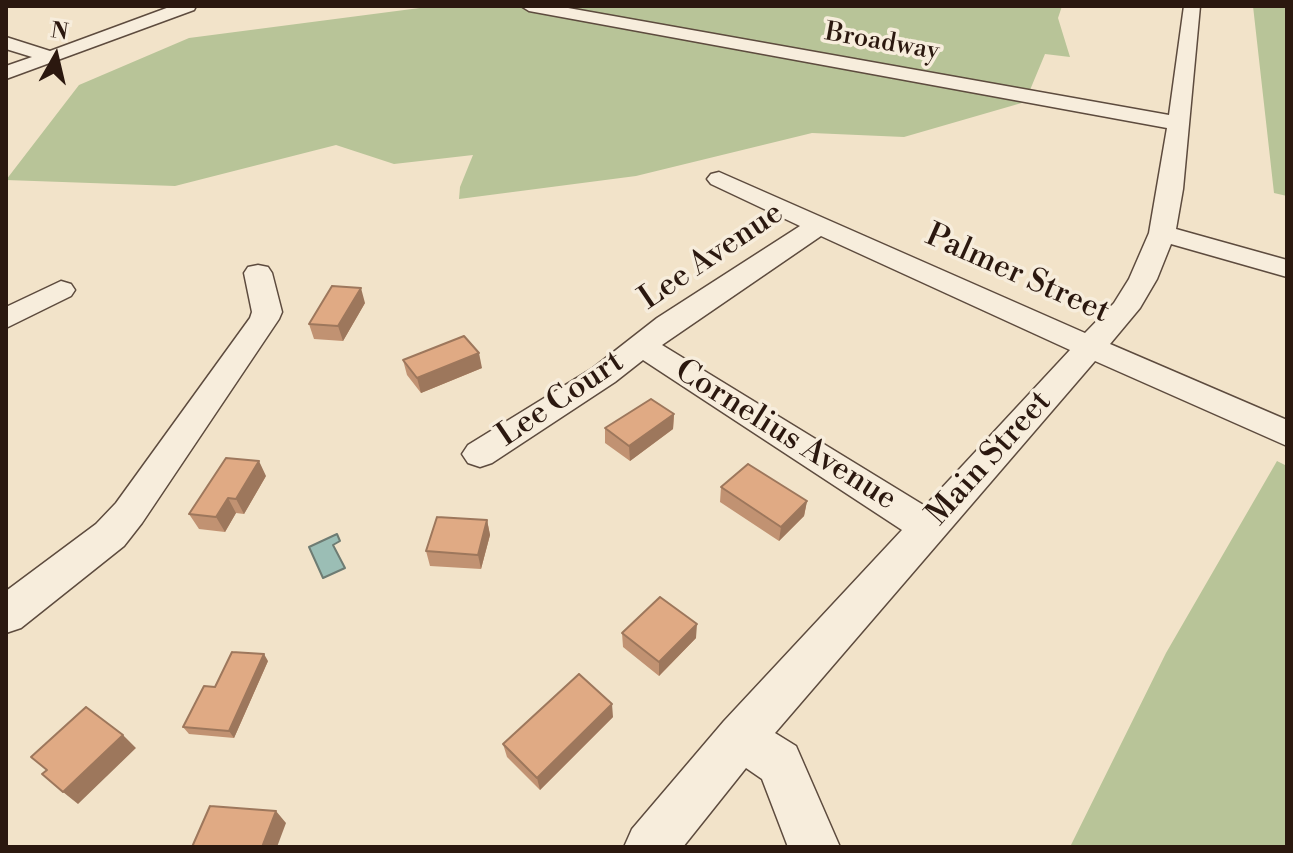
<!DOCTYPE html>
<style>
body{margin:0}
#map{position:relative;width:1293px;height:853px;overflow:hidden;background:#f2e3c9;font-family:"Libre Bodoni",serif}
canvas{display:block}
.frame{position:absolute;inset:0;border:8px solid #2b180f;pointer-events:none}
.north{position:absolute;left:16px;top:16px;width:80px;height:80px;-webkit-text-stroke:6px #f7eddc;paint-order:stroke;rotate:8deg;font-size:22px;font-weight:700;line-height:32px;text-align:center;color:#2b180f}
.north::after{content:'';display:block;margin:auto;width:28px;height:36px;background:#2b180f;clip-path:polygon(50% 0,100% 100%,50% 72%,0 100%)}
</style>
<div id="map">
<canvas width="1293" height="853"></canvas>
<div class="frame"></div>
<div class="north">N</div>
</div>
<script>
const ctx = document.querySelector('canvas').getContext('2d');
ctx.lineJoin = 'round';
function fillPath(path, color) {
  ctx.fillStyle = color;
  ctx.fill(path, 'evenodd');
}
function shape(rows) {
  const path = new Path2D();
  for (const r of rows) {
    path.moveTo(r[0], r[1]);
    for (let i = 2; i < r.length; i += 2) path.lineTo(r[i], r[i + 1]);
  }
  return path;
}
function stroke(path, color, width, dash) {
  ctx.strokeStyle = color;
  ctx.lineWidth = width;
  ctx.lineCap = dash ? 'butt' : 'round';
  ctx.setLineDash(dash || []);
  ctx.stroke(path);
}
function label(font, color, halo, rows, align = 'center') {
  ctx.font = font + ' "Libre Bodoni",serif';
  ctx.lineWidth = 7;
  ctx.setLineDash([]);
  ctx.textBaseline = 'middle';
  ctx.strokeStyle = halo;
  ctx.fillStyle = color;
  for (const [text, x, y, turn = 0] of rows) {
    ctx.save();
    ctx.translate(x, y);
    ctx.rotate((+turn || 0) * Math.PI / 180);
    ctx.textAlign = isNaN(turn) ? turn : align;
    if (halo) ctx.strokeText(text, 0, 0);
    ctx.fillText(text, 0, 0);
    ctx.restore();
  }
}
fillPath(shape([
 [435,6,1062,6,1058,18,1070,57,1045,54,1025,102,904,137,812,133,636,176,459,199,460,187,473,155,394,164,336,145,175,186,6,180,79,85,189,38],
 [1253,6,1287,6,1287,196,1274,193],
 [1277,461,1287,466,1287,847,1070,847,1166,653]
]), '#b8c498');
const water = shape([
 [337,534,340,541,333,545,345,568,323,578,309,547,337,534]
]);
fillPath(water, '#9bbeb5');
stroke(water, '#6e7c73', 2);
const minor = shape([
 [172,6,196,6,194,10,6,79,6,66,32,57,6,49,6,37,50,51,172,6],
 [521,6,557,6,1169,115,1184,6,1200,6,1183,189,1176,229,1287,260,1287,277,1171,244,1157,279,1140,308,1110,344,1287,420,1287,446,1095,361,775,733,796,746,840,847,788,847,762,779,746,768,683,847,624,847,632,829,724,721,902,530,643,360,615,382,492,463,480,467,468,463,462,454,468,445,593,368,657,318,800,226,711,184,707,179,711,174,719,172,1085,333,1114,303,1129,279,1149,233,1167,128,529,11,521,6],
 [821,236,1070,350,925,506,662,345,821,236],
 [258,265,268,267,272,273,282,312,279,319,142,523,124,546,21,628,6,633,6,591,96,524,116,503,250,318,252,312,244,273,248,267,258,265],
 [61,281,71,284,75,290,71,296,6,328,6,307,61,281]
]);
stroke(minor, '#5d4b3e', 3);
fillPath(minor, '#f7eddc');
fillPath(shape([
 [365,303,343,341,314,339,309,324],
 [403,360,482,368,421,393,407,375],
 [674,414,673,429,630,461,605,443,605,428],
 [266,476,244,514,236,513,225,532,199,529,189,514],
 [721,487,807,501,804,516,779,541,720,502],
 [487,520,490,535,481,569,430,566,426,551],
 [622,633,696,638,659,676,623,647],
 [268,661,234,738,189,734,183,727,215,687],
 [613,717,540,790,507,757,503,744]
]), '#c19272');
fillPath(shape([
 [361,288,365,303,343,341,338,326],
 [479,353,482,368,421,393,417,378],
 [674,414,673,429,630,461,629,446],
 [259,461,266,476,244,514,236,499],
 [228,498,236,513,225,532,216,517],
 [807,501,804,516,779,541,781,527],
 [487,520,490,535,481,569,478,555],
 [697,624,696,638,659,676,659,662],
 [264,654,268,661,234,738,229,731],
 [612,704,613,717,540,790,537,778],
 [123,735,136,748,78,804,63,792],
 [276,811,286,823,277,847,262,847]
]), '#9d775c');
const building = shape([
 [332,286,361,288,338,326,309,324,332,286],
 [464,336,479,353,417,378,403,360,464,336],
 [651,399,674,414,629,446,605,428,651,399],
 [226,458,259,461,236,499,228,498,216,517,189,514,226,458],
 [748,464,807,501,781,527,721,487,748,464],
 [437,517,487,520,478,555,426,551,437,517],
 [660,597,697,624,659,662,622,633,660,597],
 [232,652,264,654,229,731,183,727,204,686,215,687,232,652],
 [579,674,612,704,537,778,503,744,579,674],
 [86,707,123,735,63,792,42,774,47,770,31,757,86,707],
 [210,806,276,811,262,847,192,847,210,806]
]);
fillPath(building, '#e0aa84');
stroke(building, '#9d775c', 2);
label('26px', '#2b180f', '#f7eddc', [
 ["Broadway",882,43,10]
]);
label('32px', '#2b180f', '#f7eddc', [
 ["Lee Avenue",712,257,-34],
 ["Palmer Street",1017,275,24],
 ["Lee Court",561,400,-34],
 ["Cornelius Avenue",785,436,32],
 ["Main Street",990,459,-48]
]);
</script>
